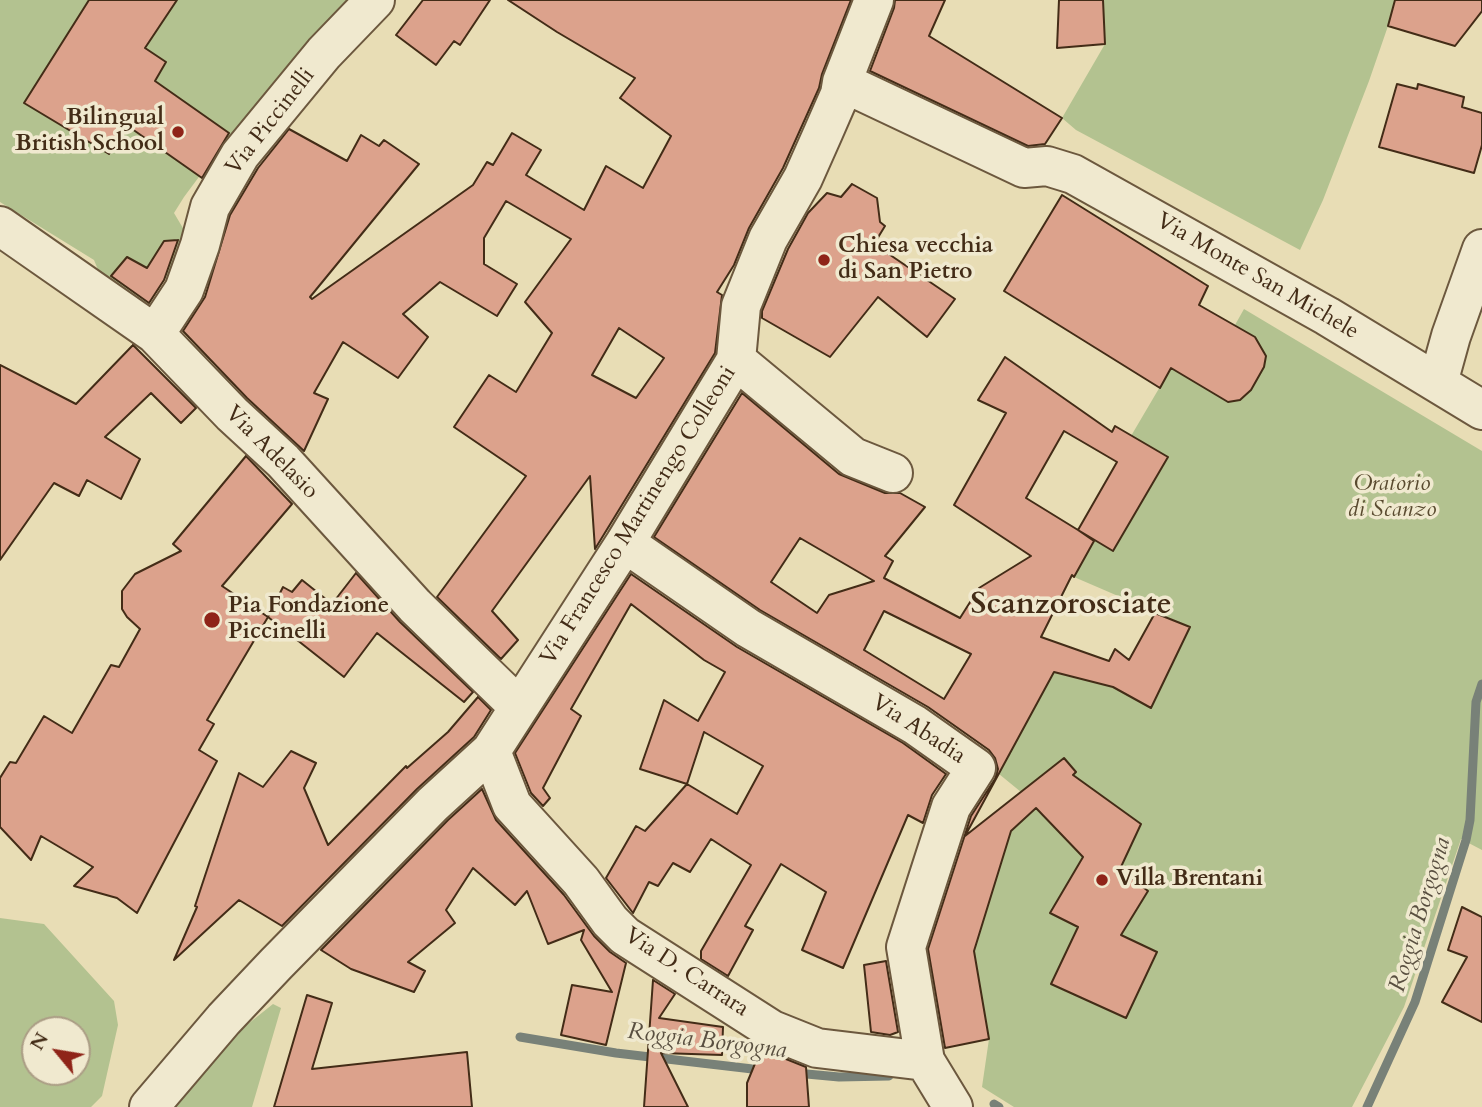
<!DOCTYPE html>
<style>
body{margin:0}
#map{position:relative;width:1482px;height:1107px;overflow:hidden;background:#e8ddb5;font-family:Cardo,serif}
canvas{display:block}
.north{position:absolute;left:21px;top:1016px;width:70px;height:70px;box-sizing:border-box;background:#f0e9cf;border:2px solid #ab9d85;border-radius:50%;rotate:300deg;font-size:19px;font-weight:700;line-height:28px;text-align:center;color:#432c17}
.north::after{content:'';display:block;margin:auto;width:24px;height:32px;background:#8f2418;clip-path:polygon(50% 0,100% 100%,50% 72%,0 100%)}
</style>
<div id="map">
<canvas width="1482" height="1107"></canvas>
<div class="north">N</div>
</div>
<script>
const ctx = document.querySelector('canvas').getContext('2d');
ctx.lineJoin = 'round';
function fillPath(path, color) {
  ctx.fillStyle = color;
  ctx.fill(path, 'evenodd');
}
function shape(rows) {
  const path = new Path2D();
  for (const r of rows) {
    path.moveTo(r[0], r[1]);
    for (let i = 2; i < r.length; i += 2) path.lineTo(r[i], r[i + 1]);
  }
  return path;
}
function stroke(path, color, width, dash) {
  ctx.strokeStyle = color;
  ctx.lineWidth = width;
  ctx.lineCap = dash ? 'butt' : 'round';
  ctx.setLineDash(dash || []);
  ctx.stroke(path);
}
function label(font, color, halo, rows, align = 'center') {
  ctx.font = font + ' Cardo,serif';
  ctx.lineWidth = 7;
  ctx.setLineDash([]);
  ctx.textBaseline = 'middle';
  ctx.strokeStyle = halo;
  ctx.fillStyle = color;
  for (const [text, x, y, turn = 0] of rows) {
    ctx.save();
    ctx.translate(x, y);
    ctx.rotate((+turn || 0) * Math.PI / 180);
    ctx.textAlign = isNaN(turn) ? turn : align;
    if (halo) ctx.strokeText(text, 0, 0);
    ctx.fillText(text, 0, 0);
    ctx.restore();
  }
}
fillPath(shape([
 [0,0,354,0,220,163,213,158,184,197,174,213,190,240,146,309,104,284,94,260,0,202],
 [1103,0,1395,0,1388,26,1369,81,1323,200,1300,250,1076,130,1062,118,1105,44],
 [1244,309,1482,451,1482,850,1461,839,1404,1007,1352,1107,1014,1107,982,1087,989,1039,974,951,1011,831,1036,808,1086,852,1051,913,1078,927,1051,984,1125,1018,1157,952,1121,935,1148,892,1120,869,1141,824,1021,792,999,774,1054,672,1113,687,1151,708,1190,627,1074,577,1095,540,1114,550,1168,458,1131,436,1171,368,1228,402,1240,400,1251,390,1264,367,1266,356,1255,337,1235,325],
 [0,918,44,924,114,1001,118,1025,102,1096,91,1107,0,1107],
 [35,1030,77,1030,77,1072,35,1072],
 [273,1004,281,1008,252,1107,162,1107,184,1075]
]), '#b3c290');
stroke(shape([
 [520,1037,616,1053,761,1070],
 [796,1073,839,1077,889,1076],
 [994,1104,999,1107],
 [1367,1107,1415,1002,1466,840,1470,820,1476,702,1482,684]
]), '#788178', 9);
const building = shape([
 [89,0,177,0,145,48,166,62,155,81,229,133,202,178,125,124,109,154,24,103,89,0],
 [423,0,490,0,460,45,454,41,436,65,396,35,423,0],
 [508,0,851,0,822,74,819,88,783,168,749,228,734,265,717,292,722,295,715,353,595,549,590,476,492,611,518,640,501,659,437,597,526,476,454,427,489,375,516,392,552,333,525,302,571,239,506,201,484,238,484,264,517,284,497,316,440,282,403,314,428,337,398,378,343,342,314,393,328,399,304,451,247,398,183,331,205,297,230,215,258,168,289,129,347,161,361,135,379,146,384,140,419,164,310,297,312,299,473,185,487,162,493,165,512,133,541,150,526,175,584,210,606,166,643,188,671,136,620,98,635,78,557,32,508,0],
 [619,328,664,358,636,398,592,375,619,328],
 [895,0,945,0,929,36,1062,118,1045,144,1028,146,870,71,894,8,895,0],
 [1059,0,1103,0,1105,44,1057,48,1059,0],
 [1395,0,1482,0,1482,11,1455,46,1388,26,1395,0],
 [1397,84,1417,89,1418,84,1464,97,1462,107,1482,113,1482,145,1474,173,1379,147,1397,84],
 [852,184,877,198,880,222,885,226,874,244,955,299,927,337,878,297,830,357,762,318,762,311,788,249,808,213,827,193,841,197,852,184],
 [1062,195,1208,286,1199,305,1255,337,1266,356,1264,367,1251,390,1240,400,1228,402,1171,368,1160,388,1004,291,1062,195],
 [178,240,164,280,149,303,111,276,127,257,147,268,164,241,178,240],
 [133,345,196,408,181,423,151,393,105,437,140,459,121,499,87,480,79,496,54,483,0,560,0,365,76,404,133,345],
 [1005,357,1112,432,1115,426,1168,457,1113,551,1078,530,1094,541,1074,577,1072,575,1041,637,1109,661,1115,649,1129,660,1155,613,1190,627,1151,708,1113,687,1054,672,965,836,1064,758,1076,772,1073,775,1141,824,1120,869,1148,891,1121,935,1157,952,1126,1018,1051,984,1078,927,1050,913,1083,857,1036,808,1011,831,974,951,989,1039,945,1048,928,949,971,816,995,779,998,769,995,758,989,750,928,707,760,610,654,537,742,393,839,474,885,493,900,493,925,507,885,556,893,561,884,578,960,618,979,588,1031,556,954,505,1006,413,978,400,1005,357],
 [1064,431,1117,462,1078,530,1026,498,1064,431],
 [800,538,874,581,829,595,817,613,771,582,800,538],
 [884,611,971,654,944,699,864,650,884,611],
 [246,456,292,504,222,586,268,617,207,720,214,724,199,750,217,761,137,913,117,898,74,886,93,867,41,836,31,860,0,827,0,778,10,762,16,763,44,716,72,733,111,665,119,667,140,629,127,617,122,609,122,591,135,574,181,551,173,544,246,456],
 [356,573,400,622,473,692,464,702,377,633,344,677,268,617,283,587,292,592,302,580,332,604,356,573],
 [631,574,737,647,903,743,946,774,932,795,923,823,908,815,843,968,802,950,826,892,781,864,745,926,753,930,728,976,701,959,701,951,751,865,711,839,690,872,673,863,658,886,649,882,633,913,606,878,636,826,645,831,687,784,640,769,664,700,698,721,725,672,704,660,631,604,571,709,581,716,543,788,550,798,543,806,531,793,515,753,631,574],
 [704,732,763,766,737,814,687,784,704,732],
 [478,697,491,710,474,737,417,789,282,926,239,900,174,960,197,907,195,906,239,773,263,787,291,751,316,763,304,788,328,845,406,766,407,768,448,732,478,697],
 [482,789,496,820,564,895,594,936,610,952,626,963,606,1045,561,1035,572,985,612,992,581,940,584,930,548,944,527,891,515,905,473,868,446,910,455,923,408,962,425,971,414,992,351,969,321,950,448,820,482,789],
 [1462,907,1482,917,1482,1022,1442,1002,1467,957,1448,950,1462,907],
 [886,961,898,1032,890,1035,871,1032,864,965,886,961],
 [653,980,675,994,659,1018,723,1027,722,1055,661,1053,688,1107,644,1107,653,980],
 [307,995,332,1003,312,1069,467,1052,472,1107,274,1107,307,995],
 [761,1049,806,1067,809,1107,747,1107,747,1083,761,1049]
]);
fillPath(building, '#dca28c');
stroke(building, '#432c17', 2);
const minor = shape([
 [842,82,1024,168,1047,166,1073,174,1327,316,1482,410],
 [0,226,155,334,232,414,283,461,415,606,519,707],
 [155,334,184,290,200,245,210,207,240,155,324,53,375,0],
 [736,360,853,457,893,473],
 [1438,383,1451,336,1482,249],
 [625,543,748,628,915,725,976,768,951,807,906,947,925,1061,953,1107],
 [491,751,512,805,581,881,610,921,625,936,772,1030,817,1048,925,1061],
 [149,1107,224,1019,276,964,433,804,491,751,625,543,736,360,741,306,768,239,803,178,823,133,840,94,842,82,874,0]
]);
stroke(minor, '#6c583e', 42);
stroke(minor, '#f0e9cf', 38);
for (const [x, y, r, color] of [
 [178,132,7,"#8f2418"],
 [824,260,7,"#8f2418"],
 [212,620,9,"#8f2418"],
 [1102,880,7,"#8f2418"]
]) {
  const dot = new Path2D();
  dot.arc(x, y, r, 0, 2 * Math.PI);
  ctx.fillStyle = color;
  ctx.fill(dot);
  stroke(dot, '#f0e9cf', 2.5);
}
label('bold 23px', '#432c17', '#f0e9cf', [
 ["Bilingual",164,119,"right"],
 ["British School",164,145,"right"],
 ["Chiesa vecchia",838,247],
 ["di San Pietro",838,273],
 ["Pia Fondazione",228,607],
 ["Piccinelli",228,633],
 ["Villa Brentani",1116,880]
], 'left');
label('23px', '#432c17', '#f0e9cf', [
 ["Via Piccinelli",271,122,-52],
 ["Via Monte San Michele",1257,277,30],
 ["Via Adelasio",271,453,45],
 ["Via Francesco Martinengo Colleoni",639,516,-58],
 ["Via Abadia",918,730,33],
 ["Via D. Carrara",686,973,33]
]);
label('italic 23px', '#594a2f', '#f0e9cf', [
 ["Oratorio",1392,485],
 ["di Scanzo",1392,511]
]);
label('italic 24px', '#594f40', '#f0e9cf', [
 ["Roggia Borgogna",1421,915,-73],
 ["Roggia Borgogna",707,1042,7]
]);
label('bold 30px', '#432c17', '#f0e9cf', [
 ["Scanzorosciate",1071,606]
]);
</script>
